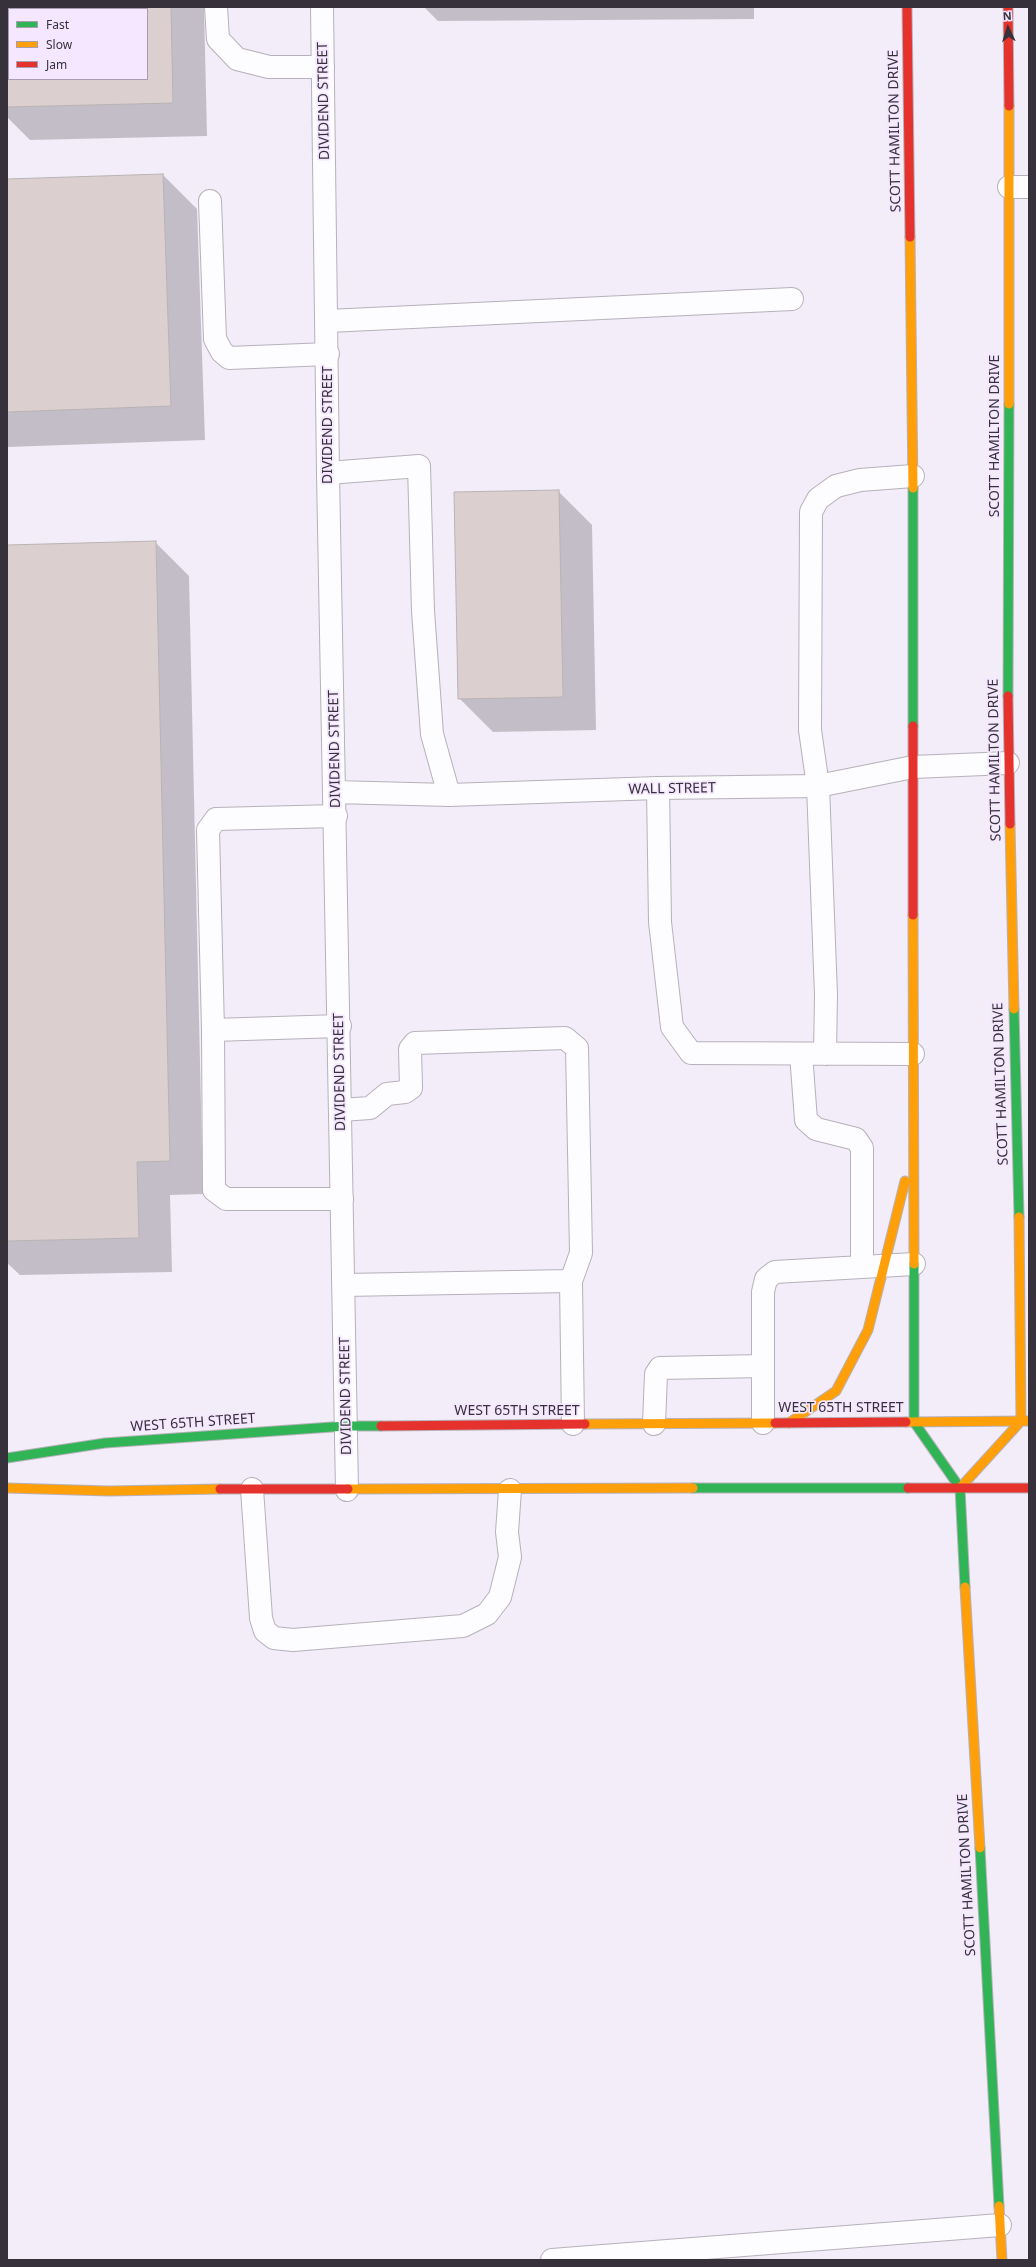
<!DOCTYPE html>
<style>
body{margin:0}
#map{position:relative;width:1036px;height:2267px;overflow:hidden;background:#f3edf9;font-family:"Noto Sans",sans-serif}
canvas{display:block}
.frame{position:absolute;inset:0;border:8px solid #36313a;pointer-events:none}
.legend{position:absolute;left:8px;top:8px;width:140px;height:72px;box-sizing:border-box;background:#f4e7ff;border:1px solid #a89eb0;margin:0;padding:5px 7px;list-style:none;font-size:12px;color:#36313a}
.legend li{display:flex;align-items:center;gap:8px;height:20px}
.legend b{width:20px;border:1px solid #a89eb0}
.north{position:absolute;left:988px;top:8px;width:40px;height:40px;-webkit-text-stroke:3px #f4e7ff;paint-order:stroke;rotate:356deg;font-size:11px;font-weight:700;line-height:16px;text-align:center;color:#36313a}
.north::after{content:'';display:block;margin:auto;width:14px;height:18px;background:#36313a;clip-path:polygon(50% 0,100% 100%,50% 72%,0 100%)}
</style>
<div id="map">
<canvas width="1036" height="2267"></canvas>
<div class="frame"></div>
<ul class="legend">
<li><b style="height:5px;background:#30b455"></b>Fast</li>
<li><b style="height:5px;background:#ff9f0a"></b>Slow</li>
<li><b style="height:5px;background:#e5322d"></b>Jam</li>
</ul>
<div class="north">N</div>
</div>
<script>
const ctx = document.querySelector('canvas').getContext('2d');
ctx.lineJoin = 'round';
function fillPath(path, color) {
  ctx.fillStyle = color;
  ctx.fill(path, 'evenodd');
}
function shape(rows) {
  const path = new Path2D();
  for (const r of rows) {
    path.moveTo(r[0], r[1]);
    for (let i = 2; i < r.length; i += 2) path.lineTo(r[i], r[i + 1]);
  }
  return path;
}
function stroke(path, color, width, dash) {
  ctx.strokeStyle = color;
  ctx.lineWidth = width;
  ctx.lineCap = dash ? 'butt' : 'round';
  ctx.setLineDash(dash || []);
  ctx.stroke(path);
}
function label(font, color, halo, rows, align = 'center') {
  ctx.font = font + ' "Noto Sans",sans-serif';
  ctx.lineWidth = 3.5;
  ctx.setLineDash([]);
  ctx.textBaseline = 'middle';
  ctx.strokeStyle = halo;
  ctx.fillStyle = color;
  for (const [text, x, y, turn = 0] of rows) {
    ctx.save();
    ctx.translate(x, y);
    ctx.rotate((+turn || 0) * Math.PI / 180);
    ctx.textAlign = isNaN(turn) ? turn : align;
    if (halo) ctx.strokeText(text, 0, 0);
    ctx.fillText(text, 0, 0);
    ctx.restore();
  }
}
fillPath(shape([
 [7,7,204,7,207,136,30,140,7,117],
 [9,9,147,9,147,79,9,79],
 [424,7,754,7,754,19,438,21],
 [163,175,197,209,205,440,7,447,7,180],
 [558,491,592,525,596,730,493,732,459,698],
 [155,542,189,576,203,1194,170,1195,172,1272,20,1275,7,1263,7,546]
]), '#0003');
const building = shape([
 [7,7,171,7,173,103,7,107,7,7],
 [9,9,147,9,147,79,9,79,9,9],
 [163,174,171,406,7,412,7,179,163,174],
 [559,490,563,697,458,699,454,492,559,490],
 [156,541,170,1161,137,1162,139,1238,7,1241,7,545,156,541]
]);
fillPath(building, '#dbd0cf');
stroke(building, '#b9b2b4', 1);
const lane = shape([
 [216,7,218,39,237,59,269,67,323,67],
 [1009,187,1029,187],
 [210,201,215,339,222,352,229,358,328,354],
 [328,321,792,299],
 [328,473,419,466,423,611,432,734,449,795],
 [658,788,660,922,672,1027,691,1053,913,1054],
 [336,816,216,819,208,830,213,1030,340,1026],
 [213,1030,214,1190,226,1199,342,1199],
 [801,1054,806,1120,816,1129,856,1139,862,1148,862,1267],
 [825,1054,826,995,818,786,810,730,811,512,818,499,836,486,860,480,913,476],
 [341,1110,370,1108,387,1094,405,1092,411,1088,410,1049,415,1043,565,1038,577,1048,581,1253,571,1281,573,1424],
 [344,1285,571,1281],
 [763,1423,763,1292,766,1279,775,1272,914,1264],
 [654,1424,656,1374,660,1368,763,1366],
 [252,1489,261,1618,265,1631,274,1638,293,1640,463,1626,487,1614,500,1597,510,1557,507,1532,510,1490],
 [552,2260,1000,2225]
]);
const street = shape([
 [322,7,328,473,347,1490],
 [335,792,449,795,658,788,818,786,913,767,1008,763]
]);
const fast = shape([
 [913,488,913,726],
 [1008,696,1009,404],
 [1014,1009,1019,1217],
 [914,1264,914,1422,960,1488,965,1587],
 [7,1458,105,1443,346,1426,381,1426],
 [693,1488,908,1488],
 [980,1848,999,2206]
]);
const slow = shape([
 [1009,106,1009,404],
 [910,237,913,488],
 [1010,824,1014,1009],
 [913,915,914,1264],
 [906,1422,1029,1421],
 [789,1423,836,1391,868,1330,905,1181],
 [585,1424,775,1423],
 [7,1488,109,1491,220,1489],
 [960,1488,1021,1421,1019,1217],
 [348,1489,693,1488],
 [965,1587,980,1848],
 [999,2206,1002,2260]
]);
const jam = shape([
 [907,7,910,237],
 [1008,7,1009,106],
 [1008,696,1010,824],
 [913,726,913,915],
 [775,1423,906,1422],
 [381,1426,585,1424],
 [908,1488,1029,1488],
 [220,1489,348,1489]
]);
stroke(lane, '#b6b1ba', 24);
stroke(street, '#b6b1ba', 24);
stroke(fast, '#b6b1ba', 11);
stroke(slow, '#b6b1ba', 11);
stroke(jam, '#b6b1ba', 11);
stroke(lane, '#fdfcfe', 22);
stroke(street, '#fdfcfe', 22);
stroke(fast, '#30b455', 9);
stroke(slow, '#ff9f0a', 9);
stroke(jam, '#e5322d', 9);
label('14px', '#36313a', '#f4e7ff', [
 ["DIVIDEND STREET",324,101,-91],
 ["SCOTT HAMILTON DRIVE",895,131,-91],
 ["DIVIDEND STREET",328,425,-90],
 ["SCOTT HAMILTON DRIVE",995,436,-90],
 ["DIVIDEND STREET",335,749,-91],
 ["SCOTT HAMILTON DRIVE",995,760,-91],
 ["WALL STREET",672,789,-1],
 ["DIVIDEND STREET",340,1072,-91],
 ["SCOTT HAMILTON DRIVE",1001,1084,-92],
 ["DIVIDEND STREET",346,1396,-91],
 ["WEST 65TH STREET",841,1408],
 ["WEST 65TH STREET",517,1411],
 ["WEST 65TH STREET",193,1423,-4],
 ["SCOTT HAMILTON DRIVE",967,1875,-93]
]);
</script>
